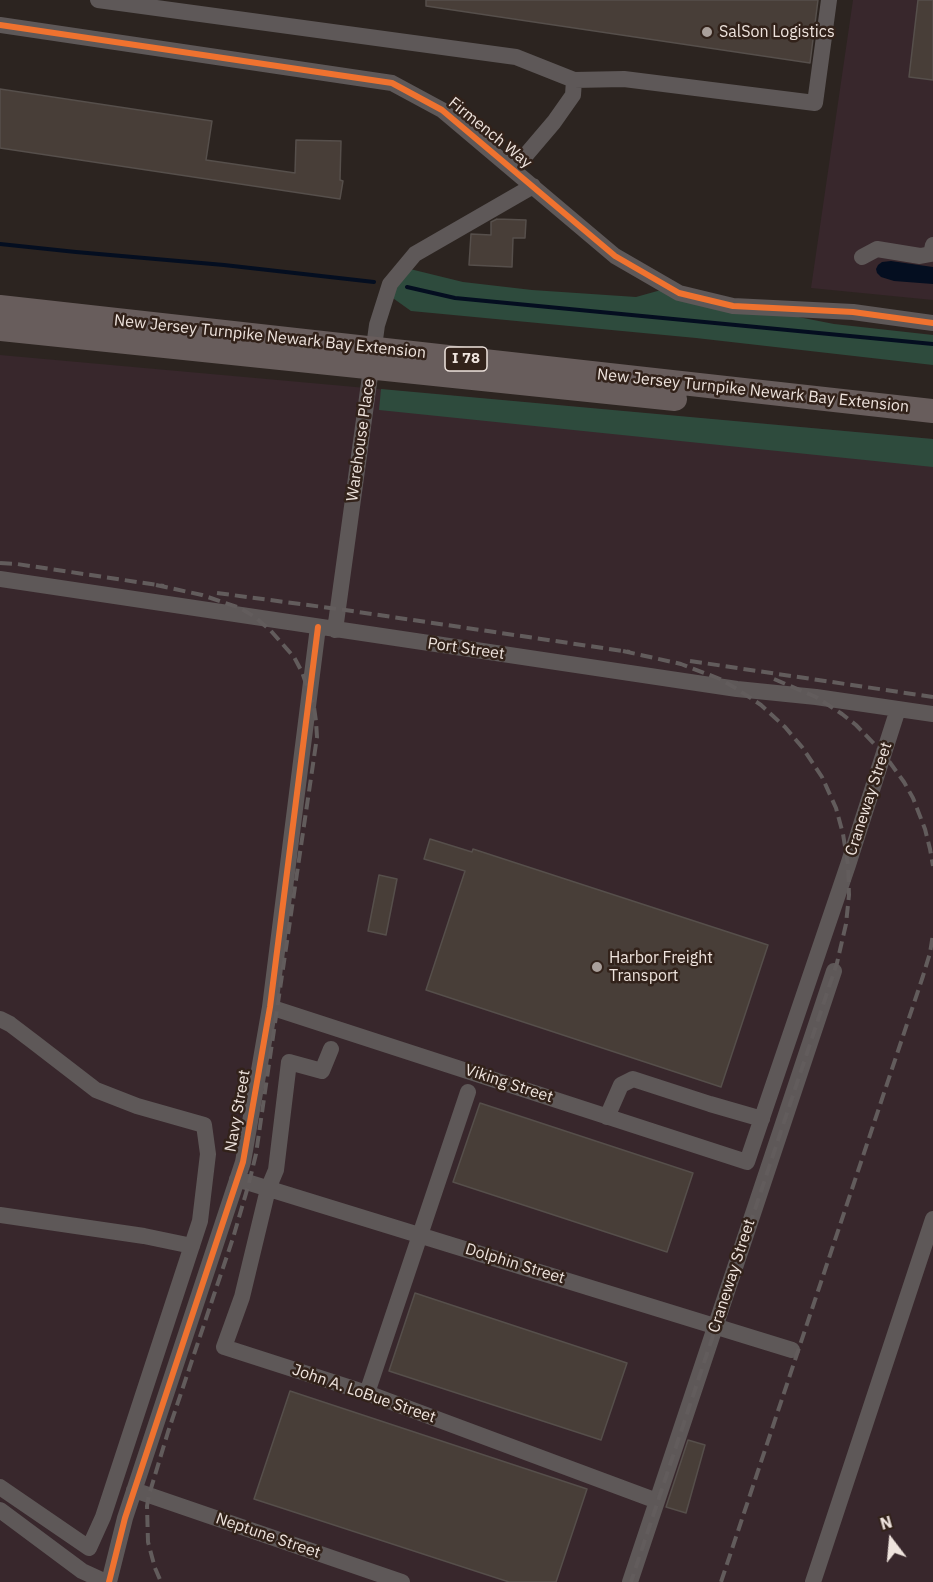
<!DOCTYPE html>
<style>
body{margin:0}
#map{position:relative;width:933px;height:1582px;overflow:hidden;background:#2c2420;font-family:"IBM Plex Sans",sans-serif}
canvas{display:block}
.north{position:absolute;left:861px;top:1510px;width:60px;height:60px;-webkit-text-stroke:4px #32221a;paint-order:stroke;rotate:344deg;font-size:16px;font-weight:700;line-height:24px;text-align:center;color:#eee3dd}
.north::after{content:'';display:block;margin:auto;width:21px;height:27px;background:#eee3dd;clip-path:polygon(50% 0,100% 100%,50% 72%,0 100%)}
</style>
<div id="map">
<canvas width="933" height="1582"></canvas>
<div class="north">N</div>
</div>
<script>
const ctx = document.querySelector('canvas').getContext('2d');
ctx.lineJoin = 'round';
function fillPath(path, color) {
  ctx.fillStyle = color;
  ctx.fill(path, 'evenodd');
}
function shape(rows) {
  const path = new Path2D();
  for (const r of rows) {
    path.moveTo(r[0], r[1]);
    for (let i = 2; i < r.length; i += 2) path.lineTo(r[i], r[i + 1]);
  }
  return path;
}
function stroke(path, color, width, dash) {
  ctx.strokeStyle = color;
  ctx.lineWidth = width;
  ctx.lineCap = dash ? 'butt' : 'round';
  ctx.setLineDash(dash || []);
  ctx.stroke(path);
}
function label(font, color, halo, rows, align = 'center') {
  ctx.font = font + ' "IBM Plex Sans",sans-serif';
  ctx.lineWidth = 5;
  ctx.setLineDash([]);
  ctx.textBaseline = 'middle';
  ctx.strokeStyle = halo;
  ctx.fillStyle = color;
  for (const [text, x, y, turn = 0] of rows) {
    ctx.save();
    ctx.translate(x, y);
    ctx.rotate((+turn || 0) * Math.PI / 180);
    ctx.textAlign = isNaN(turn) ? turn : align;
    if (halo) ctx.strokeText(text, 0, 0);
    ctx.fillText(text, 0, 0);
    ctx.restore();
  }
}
fillPath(shape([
 [853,0,933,0,933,300,811,288],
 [0,355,933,439,933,1582,0,1582]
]), '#38272c');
fillPath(shape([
 [410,269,463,282,532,290,636,297,661,290,834,324,933,335,933,365,696,338,411,311,390,296],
 [381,389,933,439,933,467,379,410]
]), '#2e4b3d');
fillPath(shape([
 [891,261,933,267,933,284,894,281,881,277,877,273,876,269,878,265,882,262]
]), '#040e20');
stroke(shape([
 [0,244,76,252,224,265,374,282],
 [407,287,455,298,933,344]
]), '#040e20', 4);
const building = shape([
 [426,0,818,0,810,63,426,6,426,0],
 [918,0,933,0,933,80,909,77,918,0],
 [0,89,212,121,206,160,295,173,296,140,341,141,340,180,343,181,340,199,0,148,0,89],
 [497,219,526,220,525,238,513,238,512,267,469,265,471,234,491,235,491,222,497,219],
 [430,839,472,852,473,849,768,945,721,1087,426,990,465,871,424,859,430,839],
 [379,875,397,879,386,935,368,931,379,875],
 [480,1103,693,1173,667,1252,453,1182,480,1103],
 [415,1293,627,1363,601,1440,389,1371,415,1293],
 [290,1391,587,1489,556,1582,509,1582,254,1499,290,1391],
 [688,1440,705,1445,686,1513,666,1507,688,1440]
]);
fillPath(building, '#483e38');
stroke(building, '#564f4b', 1.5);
stroke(shape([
 [98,0,516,57,574,80,573,95,554,122,514,169],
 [0,25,392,83,442,110,615,256,679,293,733,306,853,312,933,323],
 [574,80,624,79,815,103,829,0],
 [862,257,877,249,920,256,931,254,933,245],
 [0,579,737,689,816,697,933,714],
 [335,630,377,325,390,284,415,254,533,186],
 [270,1007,747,1162,848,865,898,709],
 [0,1019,10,1024,35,1043,96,1090,137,1106,204,1125,208,1154,200,1221,103,1517,89,1548,0,1487],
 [331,1049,322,1071,289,1062,276,1170,268,1189,242,1297,224,1347,367,1393,657,1501],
 [607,1117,621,1085,633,1079,710,1104,762,1119],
 [237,1179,792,1350],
 [0,1215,144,1236,192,1246],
 [367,1393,468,1092],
 [134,1490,402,1582],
 [0,1510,82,1571,106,1582],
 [109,1582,125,1518,243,1162,270,1007,318,627],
 [630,1582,834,971],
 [813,1582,933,1219]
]), '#5e5858', 16);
stroke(shape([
 [0,563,17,564,164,586],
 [156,585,202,595,240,608,255,617,271,631,294,657,302,672,314,707,316,721,317,737,269,1064,256,1154,249,1183,233,1238,168,1432,149,1495,147,1506,148,1542,155,1568,161,1582],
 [217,593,338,609,630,652],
 [623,651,681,664,720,679,737,689,761,705,785,727,802,747,822,777,836,808,843,834,848,865,849,895,846,924,837,963,631,1582],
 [690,661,933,697],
 [774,679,816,697,842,714,856,725,883,753,904,782,913,798,925,829,930,849,933,866],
 [721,1582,923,976,930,953,933,934]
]), '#625c5c', 4, [12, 6]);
stroke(shape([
 [0,307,933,411],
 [0,329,675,399]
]), '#685d5c', 24);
stroke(shape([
 [0,25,392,83,442,110,615,256,679,293,733,306,853,312,933,323],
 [109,1582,125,1518,243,1162,270,1007,318,627]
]), '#ef722f', 6);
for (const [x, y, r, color] of [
 [707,32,6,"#aaa09b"],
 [597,967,6,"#aaa09b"]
]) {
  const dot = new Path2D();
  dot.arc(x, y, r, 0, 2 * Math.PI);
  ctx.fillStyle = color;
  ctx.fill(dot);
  stroke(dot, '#32221a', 2);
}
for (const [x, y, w] of [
 [466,359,42]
]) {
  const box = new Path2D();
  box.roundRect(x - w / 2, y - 12, w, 24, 4.5);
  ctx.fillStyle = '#32221a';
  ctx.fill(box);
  stroke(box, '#eee3dd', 1.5);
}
label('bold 15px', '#eee3dd', null, [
 ["I 78",466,359]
]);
label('16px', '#eee3dd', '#32221a', [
 ["SalSon Logistics",719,32],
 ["Harbor Freight",609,958],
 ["Transport",609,976]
], 'left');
label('16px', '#eee3dd', '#32221a', [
 ["Firmench Way",490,133,39],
 ["New Jersey Turnpike Newark Bay Extension",270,337,6],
 ["New Jersey Turnpike Newark Bay Extension",753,391,6],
 ["Warehouse Place",361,440,-82],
 ["Port Street",466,649,8],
 ["Craneway Street",869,799,-72],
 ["Viking Street",509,1084,18],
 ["Navy Street",238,1111,-80],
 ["Dolphin Street",515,1264,17],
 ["Craneway Street",732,1276,-72],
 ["John A. LoBue Street",364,1394,19],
 ["Neptune Street",268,1536,19]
]);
</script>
